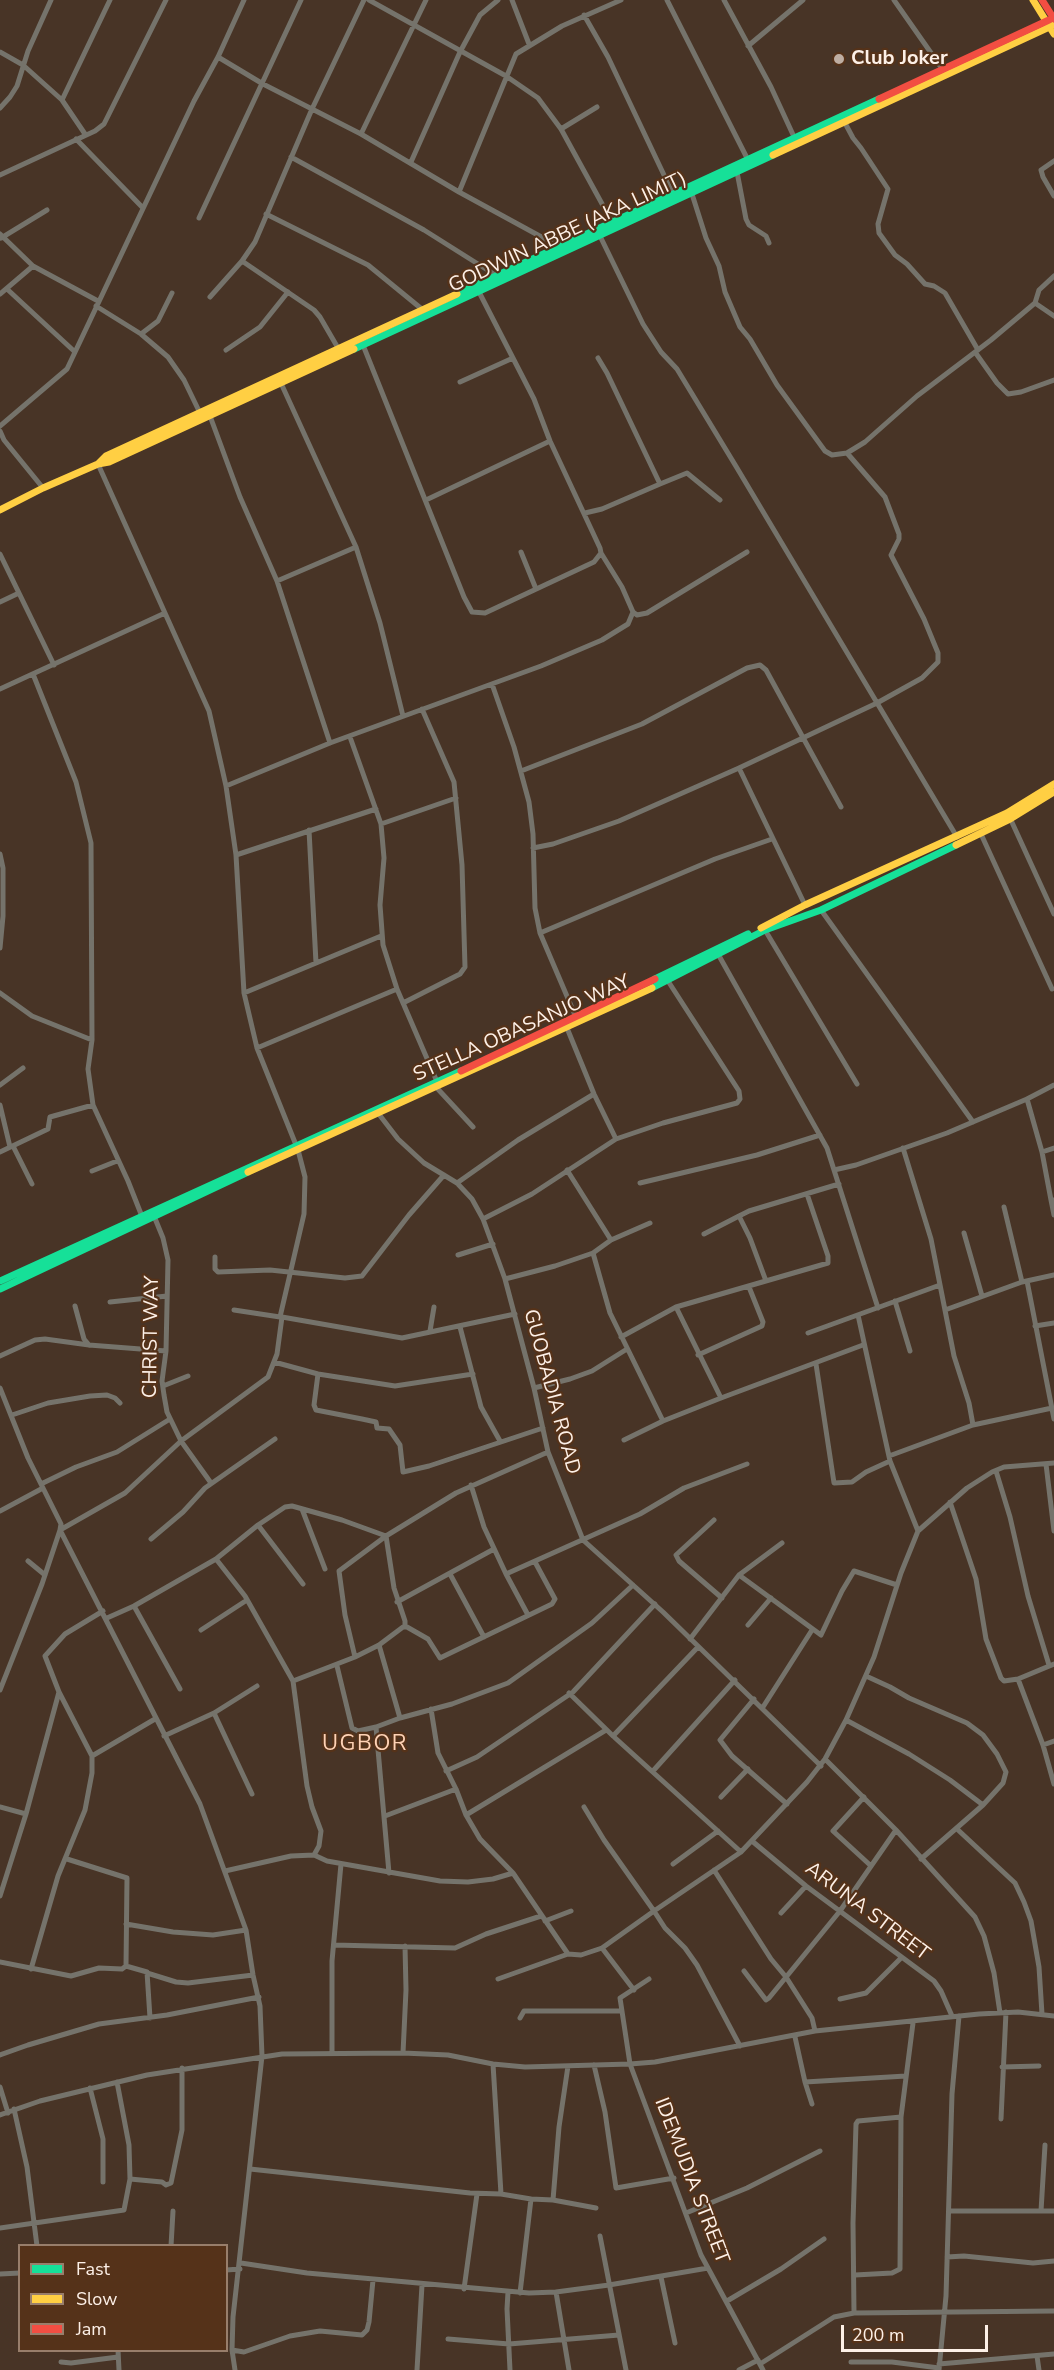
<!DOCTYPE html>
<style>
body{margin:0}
#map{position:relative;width:1054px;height:2370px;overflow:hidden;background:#483426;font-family:"Nunito Sans",sans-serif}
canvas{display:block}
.legend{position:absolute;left:18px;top:2244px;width:210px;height:108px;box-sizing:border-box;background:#553219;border:2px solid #987e6b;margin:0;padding:8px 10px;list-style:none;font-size:18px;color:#fdf0e7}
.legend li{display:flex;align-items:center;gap:12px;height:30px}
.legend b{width:30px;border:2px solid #987e6b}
.scale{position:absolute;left:841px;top:2325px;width:147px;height:27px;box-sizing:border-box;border:3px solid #fdf0e7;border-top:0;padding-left:8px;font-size:18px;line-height:21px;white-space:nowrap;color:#fdf0e7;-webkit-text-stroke:4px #553219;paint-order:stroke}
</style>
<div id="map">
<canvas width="1054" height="2370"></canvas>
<ul class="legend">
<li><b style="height:8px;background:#16e098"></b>Fast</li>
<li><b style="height:8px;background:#ffcf43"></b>Slow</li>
<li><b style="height:8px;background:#f24e42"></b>Jam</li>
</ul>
<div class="scale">200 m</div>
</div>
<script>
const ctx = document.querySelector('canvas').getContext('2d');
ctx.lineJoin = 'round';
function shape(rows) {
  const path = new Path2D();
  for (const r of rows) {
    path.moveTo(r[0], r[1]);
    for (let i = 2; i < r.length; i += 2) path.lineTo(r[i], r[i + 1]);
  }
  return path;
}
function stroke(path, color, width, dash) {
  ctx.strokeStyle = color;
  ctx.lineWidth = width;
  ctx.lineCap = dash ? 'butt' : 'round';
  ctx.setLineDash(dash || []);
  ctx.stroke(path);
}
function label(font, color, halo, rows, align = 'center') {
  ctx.font = font + ' "Nunito Sans",sans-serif';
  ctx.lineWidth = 4.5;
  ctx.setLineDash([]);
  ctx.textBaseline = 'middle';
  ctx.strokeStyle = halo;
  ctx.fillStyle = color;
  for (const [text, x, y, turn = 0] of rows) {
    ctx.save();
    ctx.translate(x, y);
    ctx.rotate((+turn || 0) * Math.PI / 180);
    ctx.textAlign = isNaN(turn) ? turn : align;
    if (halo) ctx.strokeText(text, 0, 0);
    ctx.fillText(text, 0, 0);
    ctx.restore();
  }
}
stroke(shape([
 [369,0,506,76,538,98,561,129,612,222],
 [512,0,529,44],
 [667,0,748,160],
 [724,0,771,87,795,139],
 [894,0,943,70],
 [584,15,608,57,673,194],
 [748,46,803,0],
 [0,52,23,65,62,100,85,134],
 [218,57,263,84,361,134,459,192,558,246],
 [62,100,110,0],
 [0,108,10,97,17,86,28,51,51,0],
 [845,123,853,138,861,148,888,189,878,224,879,233,895,255,907,264,925,284,934,286,945,293,978,350],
 [561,129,597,107],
 [361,134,426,0],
 [76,139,143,208],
 [291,157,424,230,497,276],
 [1054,161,1041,170,1043,177,1054,196],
 [411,162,460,52,480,15,498,0],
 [737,172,746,219,749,225,766,236,769,243],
 [0,175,95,131,104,124,166,0],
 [459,192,516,54,562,26,621,0],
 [266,214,368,265,423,310],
 [199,218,301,0],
 [0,234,33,266,0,294],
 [600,236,643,324,661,352,677,369,737,468,957,837],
 [1,238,47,210],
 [242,261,314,310,320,317,338,348],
 [33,266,98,301],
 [7,289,75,352],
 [210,297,242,261,255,242,312,109,364,0],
 [1035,303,1054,316],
 [96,306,141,334,168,357,184,380,200,413],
 [141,334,158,321,172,293],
 [363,345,464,597,472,612,485,613,594,562,601,553,600,548,550,441,534,399,478,290],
 [226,350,260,327,288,292],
 [975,352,997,383,1008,394,1021,392,1054,380],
 [280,381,356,547,380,623,403,716],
 [460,382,513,358],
 [210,416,240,497,277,581,330,743],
 [0,426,67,369,194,101,218,57,244,0],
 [0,431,4,440,43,488],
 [847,453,865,442,917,396,991,340,1035,303,1039,290,1054,276],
 [660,484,687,473,720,500],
 [426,500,550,441],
 [585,513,602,509,660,484,607,373,598,358],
 [521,552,536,589],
 [0,554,54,665],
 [277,581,356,547],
 [0,602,19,593],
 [633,612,637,615,647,613,747,552],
 [33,674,76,782,91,843,92,1040,88,1069,93,1105,128,1181,143,1219],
 [492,684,514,747,529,802,533,834,535,908,540,933,578,1022],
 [0,689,165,613],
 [350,737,381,824,384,858,380,905,383,945,397,989,438,1084],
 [739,768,805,905],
 [521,771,642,724,747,668,760,665,766,670,841,807],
 [226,786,330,743,541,666,602,640,628,624,633,612,622,587,601,553],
 [1010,818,1054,914],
 [381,824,456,798],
 [309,830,316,963],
 [981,834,1052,989],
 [533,848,553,844,619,821,739,768,877,703,922,678,938,662,938,653,924,619,891,555,899,539,899,534,885,497,847,453,832,455,825,451,777,385,750,339,740,327,725,292,719,266,706,238,692,194],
 [0,854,3,868,3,916,0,948],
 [236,855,376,809],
 [821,910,973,1122],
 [765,930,857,1084],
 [540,933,715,859,772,839],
 [718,954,827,1148,878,1308],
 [0,993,32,1016,92,1040],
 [244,993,381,936],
 [403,1003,460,974,465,967,462,865,454,782,422,709],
 [567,1028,594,1094,616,1139,663,1123,737,1103,740,1099,739,1091,668,981],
 [257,1048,397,989],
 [0,1085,23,1068],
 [436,1087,473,1127],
 [1027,1099,1042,1152,1051,1200,1054,1200],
 [0,1105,10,1147],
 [378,1113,398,1139,424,1163,457,1183,472,1199,483,1219,505,1279,534,1388,548,1452,583,1540,663,1612,821,1766],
 [13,1146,32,1184],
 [903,1148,931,1239,954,1356,969,1403,973,1425,1052,1408],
 [0,1152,48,1129,50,1117,93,1105],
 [1042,1152,1054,1148],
 [567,1170,611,1240],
 [834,1170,856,1165,947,1133,1027,1099,1054,1085],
 [92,1171,117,1161],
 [457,1183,518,1140,594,1094],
 [640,1183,757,1155,820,1135],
 [1051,1200,1054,1215],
 [1004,1207,1022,1282],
 [154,1216,163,1238,168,1260,166,1351,162,1381,164,1395,167,1412,181,1441,211,1483],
 [483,1219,532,1194,616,1139],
 [964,1233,982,1296],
 [704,1234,739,1216],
 [593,1253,610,1313,663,1421],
 [458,1255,493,1244],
 [215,1257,215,1269,218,1272,270,1270,345,1278,362,1276,409,1215,444,1175],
 [505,1279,555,1266,593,1253,611,1240,650,1223],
 [766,1281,750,1238,739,1216,749,1211,839,1184],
 [1027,1281,1054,1419],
 [895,1301,910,1351],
 [110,1302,167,1296],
 [75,1306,84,1339,89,1345],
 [676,1307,721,1398],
 [234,1310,280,1317],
 [945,1310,1022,1282,1054,1275],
 [858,1315,890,1461,918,1531],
 [282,1317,402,1338,515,1314],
 [1035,1326,1054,1323],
 [460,1327,481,1407,500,1441],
 [430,1331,434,1307],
 [808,1333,940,1285],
 [621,1337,676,1307,828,1263,828,1256,807,1194],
 [698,1355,762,1326,763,1322,749,1287],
 [0,1356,35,1340,45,1339,89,1345,166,1351],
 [274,1362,318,1374,395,1386,473,1374],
 [816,1364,834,1483,852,1482,866,1472,890,1461],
 [318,1374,314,1405,316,1410,362,1419,376,1422,377,1428,389,1429,400,1445,403,1472,429,1466,543,1428],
 [163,1386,188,1376],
 [0,1388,28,1458,61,1524,60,1530,200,1804,246,1930,253,1975,260,2006,262,2056,233,2317,232,2350,235,2370],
 [534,1388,570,1379,592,1371,627,1349],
 [12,1415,48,1403,90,1396,107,1395,115,1398,120,1403],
 [624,1440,663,1421,721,1398,863,1345],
 [889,1456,973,1425],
 [1046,1464,1054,1531],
 [996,1471,1010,1517,1028,1596,1049,1665],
 [41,1484,76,1467,117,1452,170,1419],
 [471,1485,484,1527,506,1574,528,1615],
 [950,1502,976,1579,986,1639,1001,1678,1004,1681,1018,1679,1054,1664],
 [302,1509,325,1569],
 [0,1511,43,1488],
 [714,1520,676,1555,679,1561,722,1598],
 [258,1525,303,1584],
 [151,1539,183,1512,205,1488,275,1439],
 [216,1559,245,1596,293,1681,307,1786,312,1807,321,1831,319,1846,314,1855],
 [28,1561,45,1575],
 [450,1574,484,1637],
 [506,1574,640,1514,684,1488,747,1464],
 [739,1575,782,1543],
 [397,1602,494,1549],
 [134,1606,180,1689],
 [107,1618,134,1606,216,1559,258,1525,285,1507,292,1506,342,1520,386,1536],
 [748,1625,771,1598],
 [405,1626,405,1621,394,1588,386,1536,456,1493,548,1452],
 [201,1630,247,1600],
 [690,1639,739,1575,821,1635,842,1591,854,1571,897,1585],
 [379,1645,400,1718],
 [355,1657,345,1615,339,1571,386,1536],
 [337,1666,352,1728,358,1731,376,1727,400,1718,452,1704,508,1683,592,1623,633,1585],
 [866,1676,890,1687,909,1698,967,1723,983,1735,997,1754,1006,1772,1003,1783,983,1805,921,1859],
 [1018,1679,1043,1745,1054,1784],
 [293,1681,355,1657,379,1645,403,1627,407,1627,428,1639,440,1658,552,1604,555,1599,535,1562],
 [0,1690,42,1584,60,1530,125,1493,181,1441,268,1377,277,1354,282,1317,280,1317,304,1214,305,1177,298,1150,257,1048,244,993,236,855,226,786,209,711,98,464],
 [59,1692,92,1756],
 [569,1693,613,1736,741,1852],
 [754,1699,720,1740,732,1756,787,1804],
 [763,1707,812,1630],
 [431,1709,438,1753,456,1789,466,1815,480,1839,513,1873,568,1954],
 [214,1713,252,1794],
 [846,1720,909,1754,950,1780,983,1805],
 [376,1727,389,1873],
 [164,1736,214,1713,257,1686],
 [613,1736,698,1647],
 [1043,1745,1054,1741],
 [446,1771,477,1757,573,1692,655,1604],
 [653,1771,735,1680],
 [721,1797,748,1769],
 [864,1797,833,1831,870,1865],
 [0,1807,26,1814],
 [466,1815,606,1730],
 [385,1816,456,1789],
 [957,1829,1015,1883,1024,1902,1031,1921,1039,1967,1042,2014],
 [896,1830,975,1917,984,1936,994,1973,1000,2013],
 [752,1841,806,1886,934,1981,941,1991,952,2016],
 [673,1864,718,1831],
 [714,1870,771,1959,786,1977,812,2018,815,2031],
 [225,1871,291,1856,314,1855,327,1861,440,1881,468,1882,493,1879,513,1873],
 [0,1896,26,1814,59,1692,45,1656,65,1634,103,1611],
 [781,1913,806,1886],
 [545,1921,571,1911],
 [126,1924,173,1932,213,1935,246,1930],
 [334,1945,455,1948,486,1934,541,1916],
 [602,1948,634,1990],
 [0,1962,71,1976,99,1968,122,1969,126,1966,127,1878,67,1859],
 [126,1966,147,1972,150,2018],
 [31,1969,58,1876,85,1810,92,1773,92,1756,155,1719],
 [744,1971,766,2000,769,1998,840,1911,896,1830,825,1759],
 [147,1973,176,1982,188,1983,253,1975],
 [498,1979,568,1954,581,1955,602,1948,654,1911,604,1840,584,1807],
 [649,1979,620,1998,630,2064,701,2255,763,2370],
 [840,1999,866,1993,901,1958],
 [520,2018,524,2011,621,2011],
 [795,2037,805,2082,812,2104],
 [740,2046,697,1965,685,1948,665,1928,654,1911,741,1852,807,1782,825,1759,846,1720,874,1657,901,1573,918,1531,967,1488,992,1472,1004,1467,1054,1463],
 [332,2053,332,1961,341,1864],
 [403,2053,406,1990,405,1946],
 [0,2055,28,2045,99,2024,167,2015,259,1997],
 [493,2064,501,2194,531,2199,520,2293],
 [594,2065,605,2112,616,2188,674,2178],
 [1002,2067,1039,2066],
 [805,2082,906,2076],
 [0,2087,8,2113],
 [90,2088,103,2139,103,2182],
 [14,2109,27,2167,37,2246],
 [0,2115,40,2101,147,2075,282,2054,403,2053,448,2055,493,2064,525,2067,630,2064,655,2062,815,2031,979,2014,1018,2012,1054,2016],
 [1001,2119,1006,2012],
 [250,2169,470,2193,501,2194],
 [130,2179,162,2182,166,2185,171,2183,182,2130,182,2068],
 [531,2199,553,2200,596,2208],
 [553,2200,559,2127,568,2066],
 [949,2211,1054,2211],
 [1041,2211,1045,2145],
 [686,2213,747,2188,820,2151],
 [0,2228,124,2210,130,2179,129,2145,117,2082],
 [600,2236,626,2370],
 [171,2246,173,2211],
 [947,2257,964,2256,1033,2263,1054,2261],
 [241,2263,307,2273,529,2293,556,2292,609,2285,708,2268],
 [226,2270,240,2269],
 [0,2274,20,2273],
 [855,2275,892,2273,900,2269,901,2117,913,2023],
 [661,2277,675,2343],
 [464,2289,477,2194],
 [508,2292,507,2309,510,2370],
 [556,2292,569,2370],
 [727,2301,781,2269,824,2239],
 [854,2313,853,2223,856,2124,858,2121,901,2117],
 [448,2339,509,2344,619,2335],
 [118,2350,119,2370],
 [232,2350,244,2352,290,2336,320,2331,362,2335,367,2330,369,2322,373,2280],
 [1037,2356,1039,2370],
 [61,2362,71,2363,118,2357],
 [851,2362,892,2362,939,2368],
 [760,2364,834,2317,854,2313,1054,2311],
 [939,2364,1054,2354],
 [417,2370,422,2285],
 [739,2370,758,2360],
 [939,2370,946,2296,952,2094,959,2016]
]), '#75736b', 5);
stroke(shape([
 [457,294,879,99],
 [354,349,773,155],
 [655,979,748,934],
 [652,988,765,930,821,910,956,845],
 [0,1281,461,1071],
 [0,1289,248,1172]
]), '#16e098', 7);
stroke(shape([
 [1033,0,1054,34],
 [773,155,1054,25],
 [98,464,106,456,457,294],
 [0,510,43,488,98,464,109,462,354,349],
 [956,845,1010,819,1054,792],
 [761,928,805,905,1007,813,1054,784],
 [248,1172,652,988]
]), '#ffcf43', 7);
stroke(shape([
 [1042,0,1054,19],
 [879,99,1049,20],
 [461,1071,655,979]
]), '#f24e42', 7);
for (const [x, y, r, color] of [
 [839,59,6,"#beaea3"]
]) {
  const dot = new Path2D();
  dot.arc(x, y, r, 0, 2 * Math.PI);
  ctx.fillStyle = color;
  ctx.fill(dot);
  stroke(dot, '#553219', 2);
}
label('bold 20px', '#fdf0e7', '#553219', [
 ["Club Joker",851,59]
], 'left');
label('20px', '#fdf0e7', '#553219', [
 ["GODWIN ABBE (AKA LIMIT)",568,233,-25],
 ["STELLA OBASANJO WAY",522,1029,-24],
 ["CHRIST WAY",152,1337,-89],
 ["GUOBADIA ROAD",551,1392,75],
 ["ARUNA STREET",867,1912,37],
 ["IDEMUDIA STREET",691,2181,69]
]);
ctx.letterSpacing = '1.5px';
label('22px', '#fed2b5', '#553219', [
 ["UGBOR",365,1745]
]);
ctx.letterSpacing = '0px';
</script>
